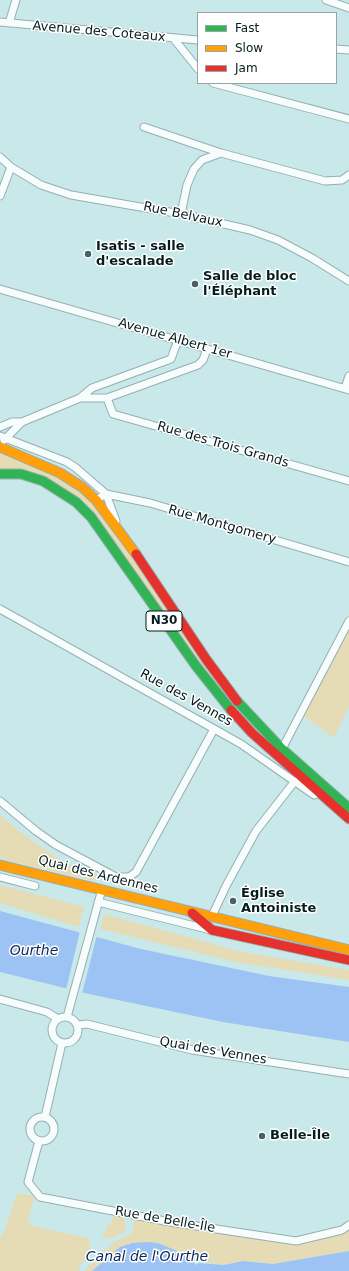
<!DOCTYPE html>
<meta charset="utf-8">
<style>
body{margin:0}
#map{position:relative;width:349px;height:1271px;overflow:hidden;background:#c8e8ea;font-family:"DejaVu Sans",sans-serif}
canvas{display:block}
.legend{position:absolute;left:197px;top:12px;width:140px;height:72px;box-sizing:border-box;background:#fff;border:1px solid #9ba4a5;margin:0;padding:5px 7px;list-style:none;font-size:12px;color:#051c1e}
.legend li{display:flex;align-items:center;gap:8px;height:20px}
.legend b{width:20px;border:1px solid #9ba4a5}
</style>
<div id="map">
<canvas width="349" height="1271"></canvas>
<ul class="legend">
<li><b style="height:5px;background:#30b455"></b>Fast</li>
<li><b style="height:5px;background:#ff9f0a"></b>Slow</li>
<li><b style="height:5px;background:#e5322d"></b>Jam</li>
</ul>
</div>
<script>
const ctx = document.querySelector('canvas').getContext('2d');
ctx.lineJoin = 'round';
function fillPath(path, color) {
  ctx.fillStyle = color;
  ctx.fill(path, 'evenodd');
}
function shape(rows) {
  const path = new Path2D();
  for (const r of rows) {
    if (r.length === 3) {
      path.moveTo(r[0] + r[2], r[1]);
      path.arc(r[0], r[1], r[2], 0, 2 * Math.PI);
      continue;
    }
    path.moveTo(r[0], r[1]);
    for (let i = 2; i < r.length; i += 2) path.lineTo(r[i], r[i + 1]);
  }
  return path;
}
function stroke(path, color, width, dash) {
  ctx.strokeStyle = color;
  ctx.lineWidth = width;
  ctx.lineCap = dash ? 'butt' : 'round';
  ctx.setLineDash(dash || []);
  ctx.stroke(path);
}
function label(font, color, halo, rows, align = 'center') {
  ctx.font = font + ' "DejaVu Sans",sans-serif';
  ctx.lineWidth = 3;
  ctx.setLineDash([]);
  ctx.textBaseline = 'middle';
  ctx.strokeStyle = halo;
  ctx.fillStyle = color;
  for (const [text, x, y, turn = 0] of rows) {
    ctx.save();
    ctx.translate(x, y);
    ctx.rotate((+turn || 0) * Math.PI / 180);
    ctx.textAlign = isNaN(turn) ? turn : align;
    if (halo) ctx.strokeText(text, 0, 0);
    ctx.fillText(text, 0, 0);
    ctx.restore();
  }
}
fillPath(shape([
 [0,451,64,478,101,510,237,705,221,692,77,497,62,486,32,473,0,470],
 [349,622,349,706,334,738,301,714],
 [0,815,23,834,60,860,91,876,93,872,98,875,94,881,5,860,0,855],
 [0,885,84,907,79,927,0,903],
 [104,914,242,952,349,970,349,980,235,962,100,929],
 [17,1193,35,1196,28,1221,29,1225,88,1238,90,1244,87,1259,80,1265,79,1271,0,1271,0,1237,5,1230],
 [113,1216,124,1218,126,1228,122,1233,115,1237,102,1239,108,1224,111,1223],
 [134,1218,296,1243,344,1234,349,1230,349,1251,273,1264,243,1261,224,1265,193,1260,175,1250,158,1243,108,1256,92,1271,85,1271,90,1264,94,1262,105,1250,115,1242,132,1233]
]), '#e5dcb6');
fillPath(shape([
 [0,911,141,949,269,976,349,987,349,1042,223,1022,89,994,0,972],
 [147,1242,158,1243,175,1250,193,1260,195,1265,198,1263,224,1265,243,1261,273,1264,349,1251,349,1271,92,1271,120,1247,132,1243]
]), '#9dc3f4');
fillPath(shape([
 [80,931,97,935,82,994,66,990]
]), '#c8e8ea');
const street = shape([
 [326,0,349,8],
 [0,22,198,40],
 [9,23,16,0],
 [174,39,198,69],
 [336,49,349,50],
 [213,83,349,119],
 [144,127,221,153],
 [0,157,11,167,41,185,71,195,181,214,250,230,278,240,312,258,349,281],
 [0,196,11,167],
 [181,214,187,185,194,169,202,160,221,153,325,181,342,180,349,175],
 [0,289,349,390],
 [345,388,349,376],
 [80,398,92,388,171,359,178,340],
 [107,398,113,414,349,481],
 [0,427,12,422,22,422,80,398,107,398,198,365,203,360,207,349],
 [0,436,67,462,76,468,106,494,116,521],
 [4,440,22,422],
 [96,500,106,494,150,503,349,562],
 [0,609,241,744,314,795,318,793],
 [282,749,349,621],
 [0,801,36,831,56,845,116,877,129,877,136,872,214,729],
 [0,877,35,886],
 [98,902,211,930],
 [212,916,226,886,256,831,295,781],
 [0,999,47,1012,58,1019],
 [65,1030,13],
 [67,1017,102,889],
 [78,1025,87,1024,192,1050,349,1074],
 [45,1117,62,1043],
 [42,1129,12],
 [39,1141,28,1182,40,1197,170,1222,296,1241,342,1230,349,1225]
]);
const fast = shape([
 [0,474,21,474,43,481,76,502,91,517,196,666,231,710],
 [237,701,282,749,349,808]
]);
const slow = shape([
 [0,447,60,473,82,487,96,500,136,554],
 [0,865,349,950]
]);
const jam = shape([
 [136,554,206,659,237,701],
 [231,710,252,733,349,819],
 [192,913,212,930,349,960]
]);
stroke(street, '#96afb1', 9);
stroke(fast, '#96afb1', 11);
stroke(slow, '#96afb1', 11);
stroke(jam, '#96afb1', 11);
stroke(street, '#f7fcfc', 7);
stroke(fast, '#30b455', 9);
stroke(slow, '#ff9f0a', 9);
stroke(jam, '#e5322d', 9);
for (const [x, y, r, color] of [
 [88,254,4,"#496365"],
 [195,284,4,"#496365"],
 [233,901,4,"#496365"],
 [262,1136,4,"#496365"]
]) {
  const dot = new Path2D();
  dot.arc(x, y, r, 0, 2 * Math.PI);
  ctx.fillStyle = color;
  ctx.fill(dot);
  stroke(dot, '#fff', 1.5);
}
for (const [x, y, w] of [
 [164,621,36]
]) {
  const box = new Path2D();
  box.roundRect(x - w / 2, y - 10, w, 20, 3);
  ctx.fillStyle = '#fff';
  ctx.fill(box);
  stroke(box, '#051c1e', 1);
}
label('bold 12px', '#051c1e', null, [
 ["N30",164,621]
]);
label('13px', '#051c1e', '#fff', [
 ["Avenue des Coteaux",99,32,5],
 ["Rue Belvaux",183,215,12],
 ["Avenue Albert 1er",175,339,16],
 ["Rue des Trois Grands",223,445,16],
 ["Rue Montgomery",222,525,16],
 ["Rue des Vennes",186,698,29],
 ["Quai des Ardennes",98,875,14],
 ["Quai des Vennes",213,1051,10],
 ["Rue de Belle-Île",165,1220,10]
]);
label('bold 13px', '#051c1e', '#fff', [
 ["Isatis - salle",96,247],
 ["d'escalade",96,262],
 ["Salle de bloc",203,277],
 ["l'Éléphant",203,292],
 ["Église",241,894],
 ["Antoiniste",241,909],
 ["Belle-Île",270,1136]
], 'left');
label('italic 14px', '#09275b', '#fff', [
 ["Ourthe",34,951],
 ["Canal de l'Ourthe",147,1257]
]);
</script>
